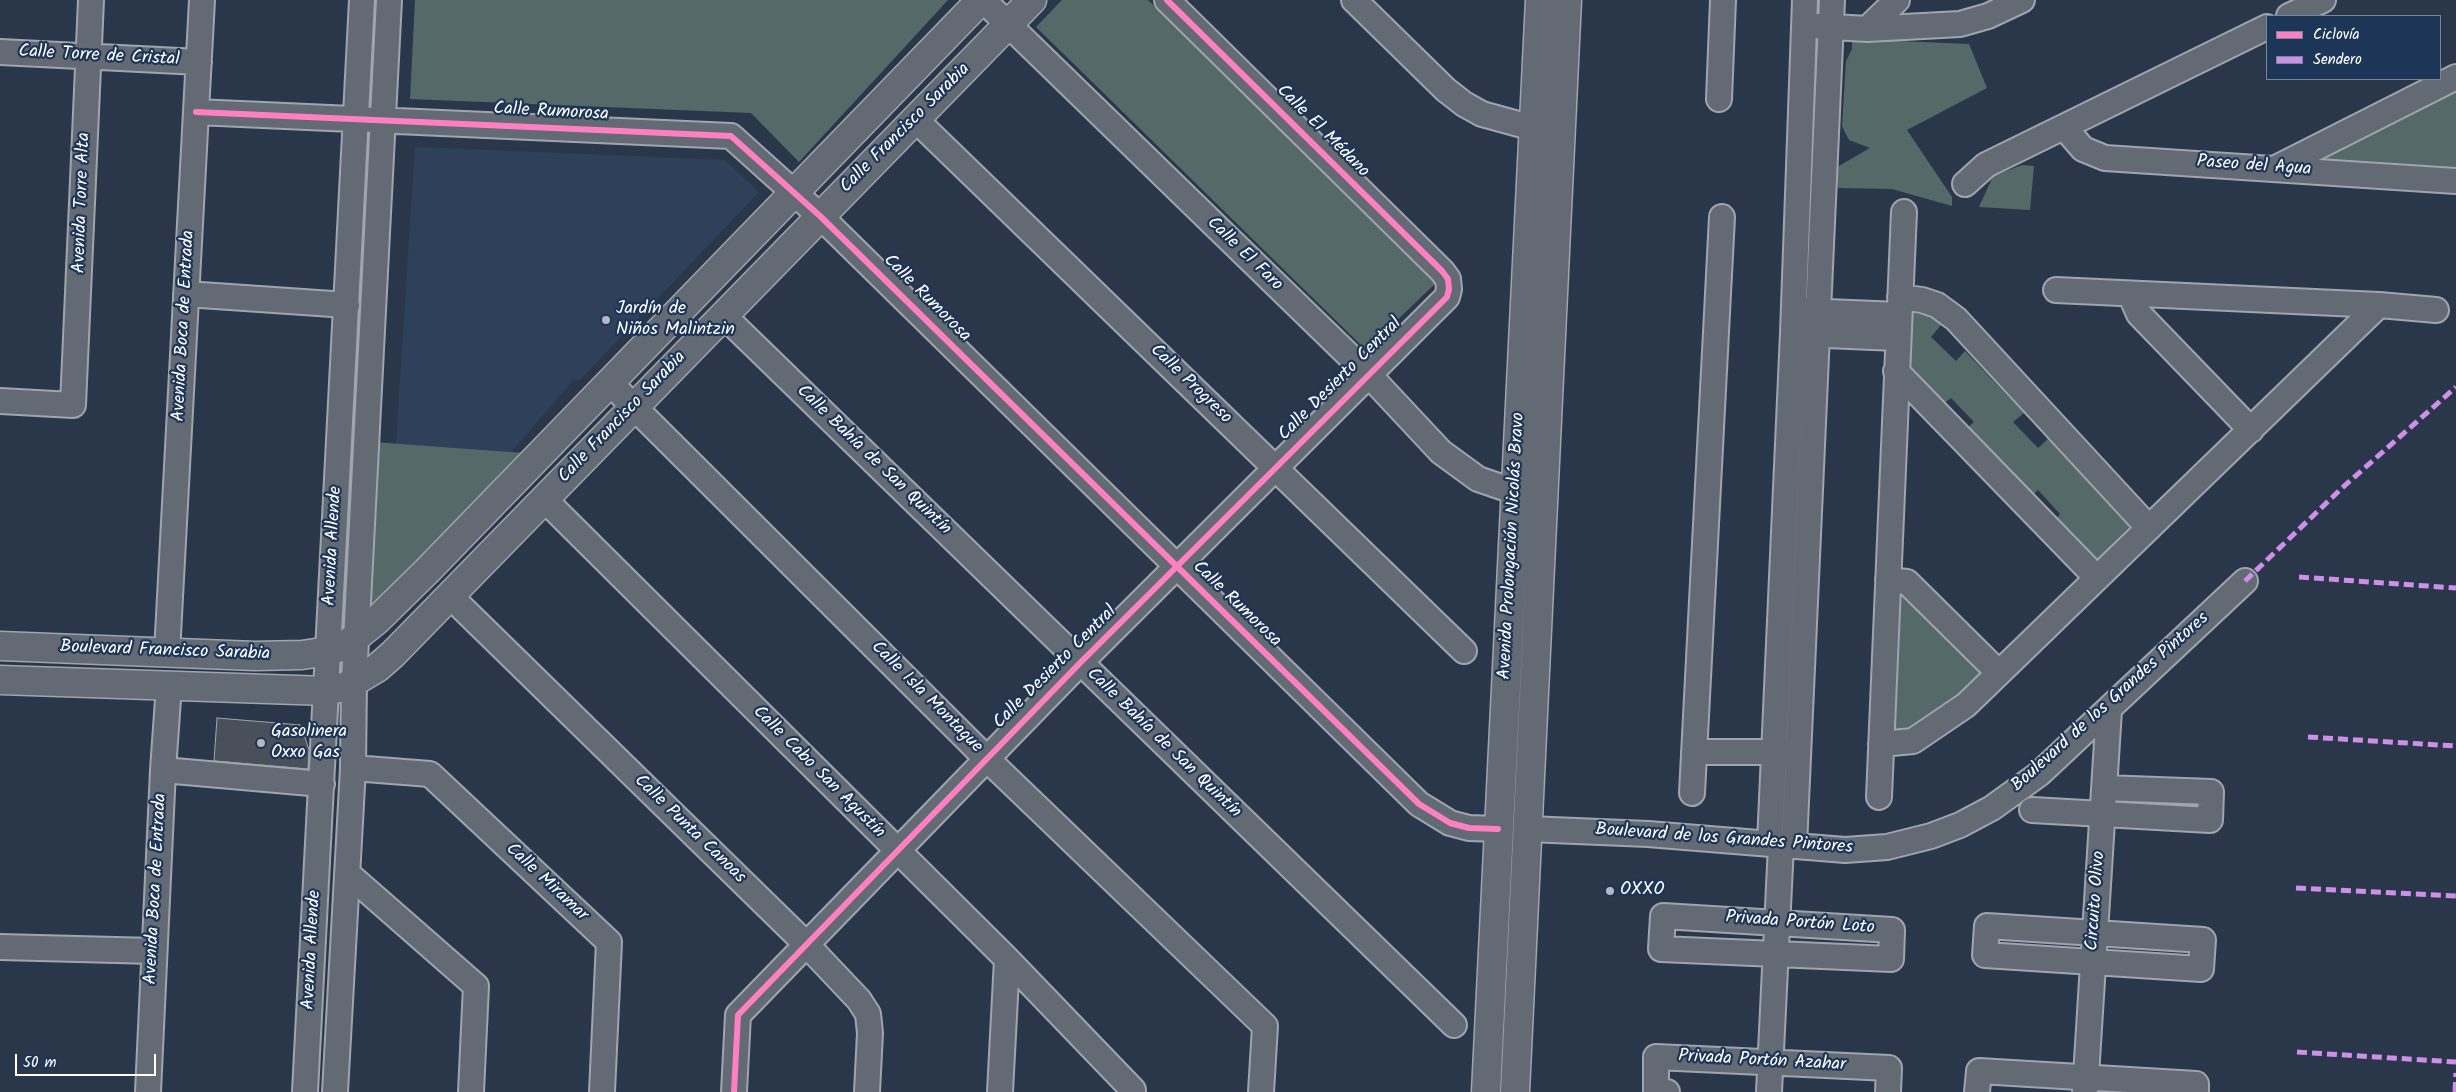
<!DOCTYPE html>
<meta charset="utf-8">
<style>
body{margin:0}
#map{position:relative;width:2456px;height:1092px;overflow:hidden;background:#2a374a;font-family:Kalam,sans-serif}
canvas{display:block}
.legend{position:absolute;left:2266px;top:15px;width:175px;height:65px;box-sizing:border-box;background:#1d3557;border:1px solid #77869a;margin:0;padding:6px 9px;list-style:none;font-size:15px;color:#fff}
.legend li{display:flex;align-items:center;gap:10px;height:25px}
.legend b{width:25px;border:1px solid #77869a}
.scale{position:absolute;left:15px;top:1054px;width:141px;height:22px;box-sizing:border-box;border:2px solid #fff;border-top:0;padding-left:6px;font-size:15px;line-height:18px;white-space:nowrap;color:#fff;-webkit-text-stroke:4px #1d3557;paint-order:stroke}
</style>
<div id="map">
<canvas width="2456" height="1092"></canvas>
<ul class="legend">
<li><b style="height:6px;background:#ff80c0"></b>Ciclovía</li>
<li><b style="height:6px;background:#ce8fe9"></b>Sendero</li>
</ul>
<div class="scale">50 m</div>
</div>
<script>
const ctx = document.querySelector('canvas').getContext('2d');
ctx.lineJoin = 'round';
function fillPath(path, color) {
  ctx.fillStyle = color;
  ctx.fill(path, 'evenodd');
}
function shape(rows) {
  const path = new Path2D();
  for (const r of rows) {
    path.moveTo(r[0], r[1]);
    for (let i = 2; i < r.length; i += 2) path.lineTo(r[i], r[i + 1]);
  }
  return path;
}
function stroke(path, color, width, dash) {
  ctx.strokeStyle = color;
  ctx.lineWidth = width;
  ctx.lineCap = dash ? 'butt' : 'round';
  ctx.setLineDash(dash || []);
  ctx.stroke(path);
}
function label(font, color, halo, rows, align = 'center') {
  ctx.font = font + ' Kalam,sans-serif';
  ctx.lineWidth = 4.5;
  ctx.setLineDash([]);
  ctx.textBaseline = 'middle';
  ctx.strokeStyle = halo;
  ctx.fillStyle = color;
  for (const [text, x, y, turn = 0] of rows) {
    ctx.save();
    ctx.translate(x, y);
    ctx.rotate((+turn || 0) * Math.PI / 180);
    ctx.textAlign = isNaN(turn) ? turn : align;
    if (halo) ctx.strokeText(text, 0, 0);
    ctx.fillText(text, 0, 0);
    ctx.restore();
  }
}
fillPath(shape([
 [415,147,725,160,759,192,580,380,571,380,571,383,511,452,396,444]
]), '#2f415a');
fillPath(shape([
 [415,0,948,0,799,162,751,113,410,99],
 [1062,0,1148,0,1439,280,1366,350,1036,27],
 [1852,39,1969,44,1987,88,1907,130,1952,197,1952,206,1892,189,1838,188,1837,167,1870,148,1849,140,1842,126,1846,61,1852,49],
 [2456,83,2456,172,2302,163],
 [2022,165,2034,166,2030,210,1979,207,1993,176],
 [1928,312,1941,325,1931,337,1956,361,1965,351,2024,413,2013,422,2038,448,2049,438,2131,525,2090,567,2051,525,2060,514,2038,490,2028,500,1964,431,1974,422,1951,398,1940,406,1903,369,1906,313],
 [373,442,524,453,362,627],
 [1892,592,1909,592,1986,672,1913,738,1884,738]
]), '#546968');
const building = shape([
 [217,718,301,725,309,750,308,769,214,761,217,718]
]);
fillPath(building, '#495059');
stroke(building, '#9fa5ae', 1);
const minor = shape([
 [983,0,1368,374,1441,452,1478,479,1516,492],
 [1354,0,1446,90,1464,104,1482,114,1533,128,1551,129],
 [2289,16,2323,0],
 [1816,26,1867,29,1897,0],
 [1867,29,1960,24,1988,16,2022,0],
 [0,52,199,62],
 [1719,99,1723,0],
 [196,112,731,136,820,216,1419,804,1450,823,1469,828,1498,829],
 [915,119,1464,651],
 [2064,127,2083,149,2105,158,2456,181],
 [2276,168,2456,77],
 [1965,184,1986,165,2267,27],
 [2056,290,2379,305,2436,310],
 [186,294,347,305],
 [2130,294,2139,314,2251,430],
 [1900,297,1922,300,1937,305,1956,319,2149,528],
 [1803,311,1899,315],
 [723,315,1454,1025],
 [1802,334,1897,338],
 [1896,371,2097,578],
 [609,382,987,759,1265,1026,1261,1092],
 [0,401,73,405,91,0],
 [544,499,1007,959,1133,1090,1133,1092],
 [1888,580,1907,582,1999,673],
 [450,596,806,944,859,1000,868,1014,870,1033,867,1092],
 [167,653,202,0],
 [1881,744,1913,741,1966,705,2379,305],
 [1694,752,1790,752],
 [353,768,430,774,609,942,602,1092],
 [163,770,322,784],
 [1692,793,1722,217],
 [1879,797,1904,212],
 [2032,810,2210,820,2211,792,2104,788],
 [1528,829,1648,834,1845,850,1887,847,1931,836,1960,825,1992,808,2039,774,2245,581],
 [1770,843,1793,333,1805,0],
 [1794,846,1832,0],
 [347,873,476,986,471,1092],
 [1663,916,1892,930,1891,959,1661,949,1663,916],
 [1987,926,2203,940,2201,969,1985,955,1987,926],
 [0,947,154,951],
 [148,1092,163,770,169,685],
 [305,1092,362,0],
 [335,1092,353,768,354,680,389,0],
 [734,1092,738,1015,1080,663,1447,297,1449,289,1448,279,1442,271,1167,0],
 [1000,1092,1007,959],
 [1667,1092,1656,1092,1656,1057,1889,1068,1888,1092],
 [1769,1092,1781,845],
 [1977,1092,1979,1071,2196,1084,2196,1092],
 [2085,1092,2109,710]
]);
const major = shape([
 [0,646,255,656,302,655,329,651,346,645,377,620,427,571,981,0],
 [0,680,327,691,347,686,377,668,393,654,1032,0],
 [1486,1092,1540,0],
 [1515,1092,1567,0]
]);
stroke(minor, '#9fa5ae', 28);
stroke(major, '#9fa5ae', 31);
stroke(minor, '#636a74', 24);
stroke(major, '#636a74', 28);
stroke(shape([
 [2299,577,2456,588],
 [2245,581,2342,488,2456,387],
 [2308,737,2456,746],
 [2296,888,2456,896],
 [2297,1052,2456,1062],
 [2455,1092,2456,1073]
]), '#ce8fe9', 5, [10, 5]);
stroke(shape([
 [196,112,731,136,820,216,1419,804,1450,823,1469,828,1498,829],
 [734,1092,738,1015,1080,663,1447,297,1449,289,1448,279,1442,271,1167,0]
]), '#ff80c0', 6);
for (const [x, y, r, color] of [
 [606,320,5,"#b4b9c0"],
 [261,743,5,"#b4b9c0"],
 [1610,891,5,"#b4b9c0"]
]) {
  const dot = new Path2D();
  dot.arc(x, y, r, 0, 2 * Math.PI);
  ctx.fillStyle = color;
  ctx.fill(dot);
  stroke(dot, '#1d3557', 2);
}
label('18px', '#fff', '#1d3557', [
 ["Calle Torre de Cristal",99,57,3],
 ["Calle Rumorosa",551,113,3],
 ["Calle Francisco Sarabia",906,129,-45],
 ["Calle El Médano",1322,132,45],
 ["Paseo del Agua",2254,167,4],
 ["Avenida Torre Alta",83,203,-88],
 ["Calle El Faro",1244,255,44],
 ["Calle Rumorosa",926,299,45],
 ["Avenida Boca de Entrada",185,326,-87],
 ["Calle Desierto Central",1341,380,-45],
 ["Calle Progreso",1190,385,44],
 ["Calle Francisco Sarabia",623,418,-46],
 ["Calle Bahía de San Quintín",873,461,44],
 ["Avenida Allende",334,546,-87],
 ["Avenida Prolongación Nicolás Bravo",1513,546,-87],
 ["Calle Rumorosa",1236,605,44],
 ["Boulevard Francisco Sarabia",165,652,2],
 ["Calle Desierto Central",1056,668,-45],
 ["Calle Isla Montague",926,698,45],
 ["Boulevard de los Grandes Pintores",2111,703,-42],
 ["Calle Bahía de San Quintín",1163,744,44],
 ["Calle Cabo San Agustín",818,773,45],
 ["Calle Punta Canoas",689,830,44],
 ["Boulevard de los Grandes Pintores",1724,840,4],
 ["Calle Miramar",546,883,43],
 ["Avenida Boca de Entrada",157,889,-87],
 ["Circuito Olivo",2097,901,-86],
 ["Privada Portón Loto",1800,924,4],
 ["Avenida Allende",313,950,-87],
 ["Privada Portón Azahar",1762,1062,3]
]);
label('18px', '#fff', '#1d3557', [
 ["Jardín de",616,310],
 ["Niños Malintzin",616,331],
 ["Gasolinera",271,733],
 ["Oxxo Gas",271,754],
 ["OXXO",1620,891]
], 'left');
</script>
